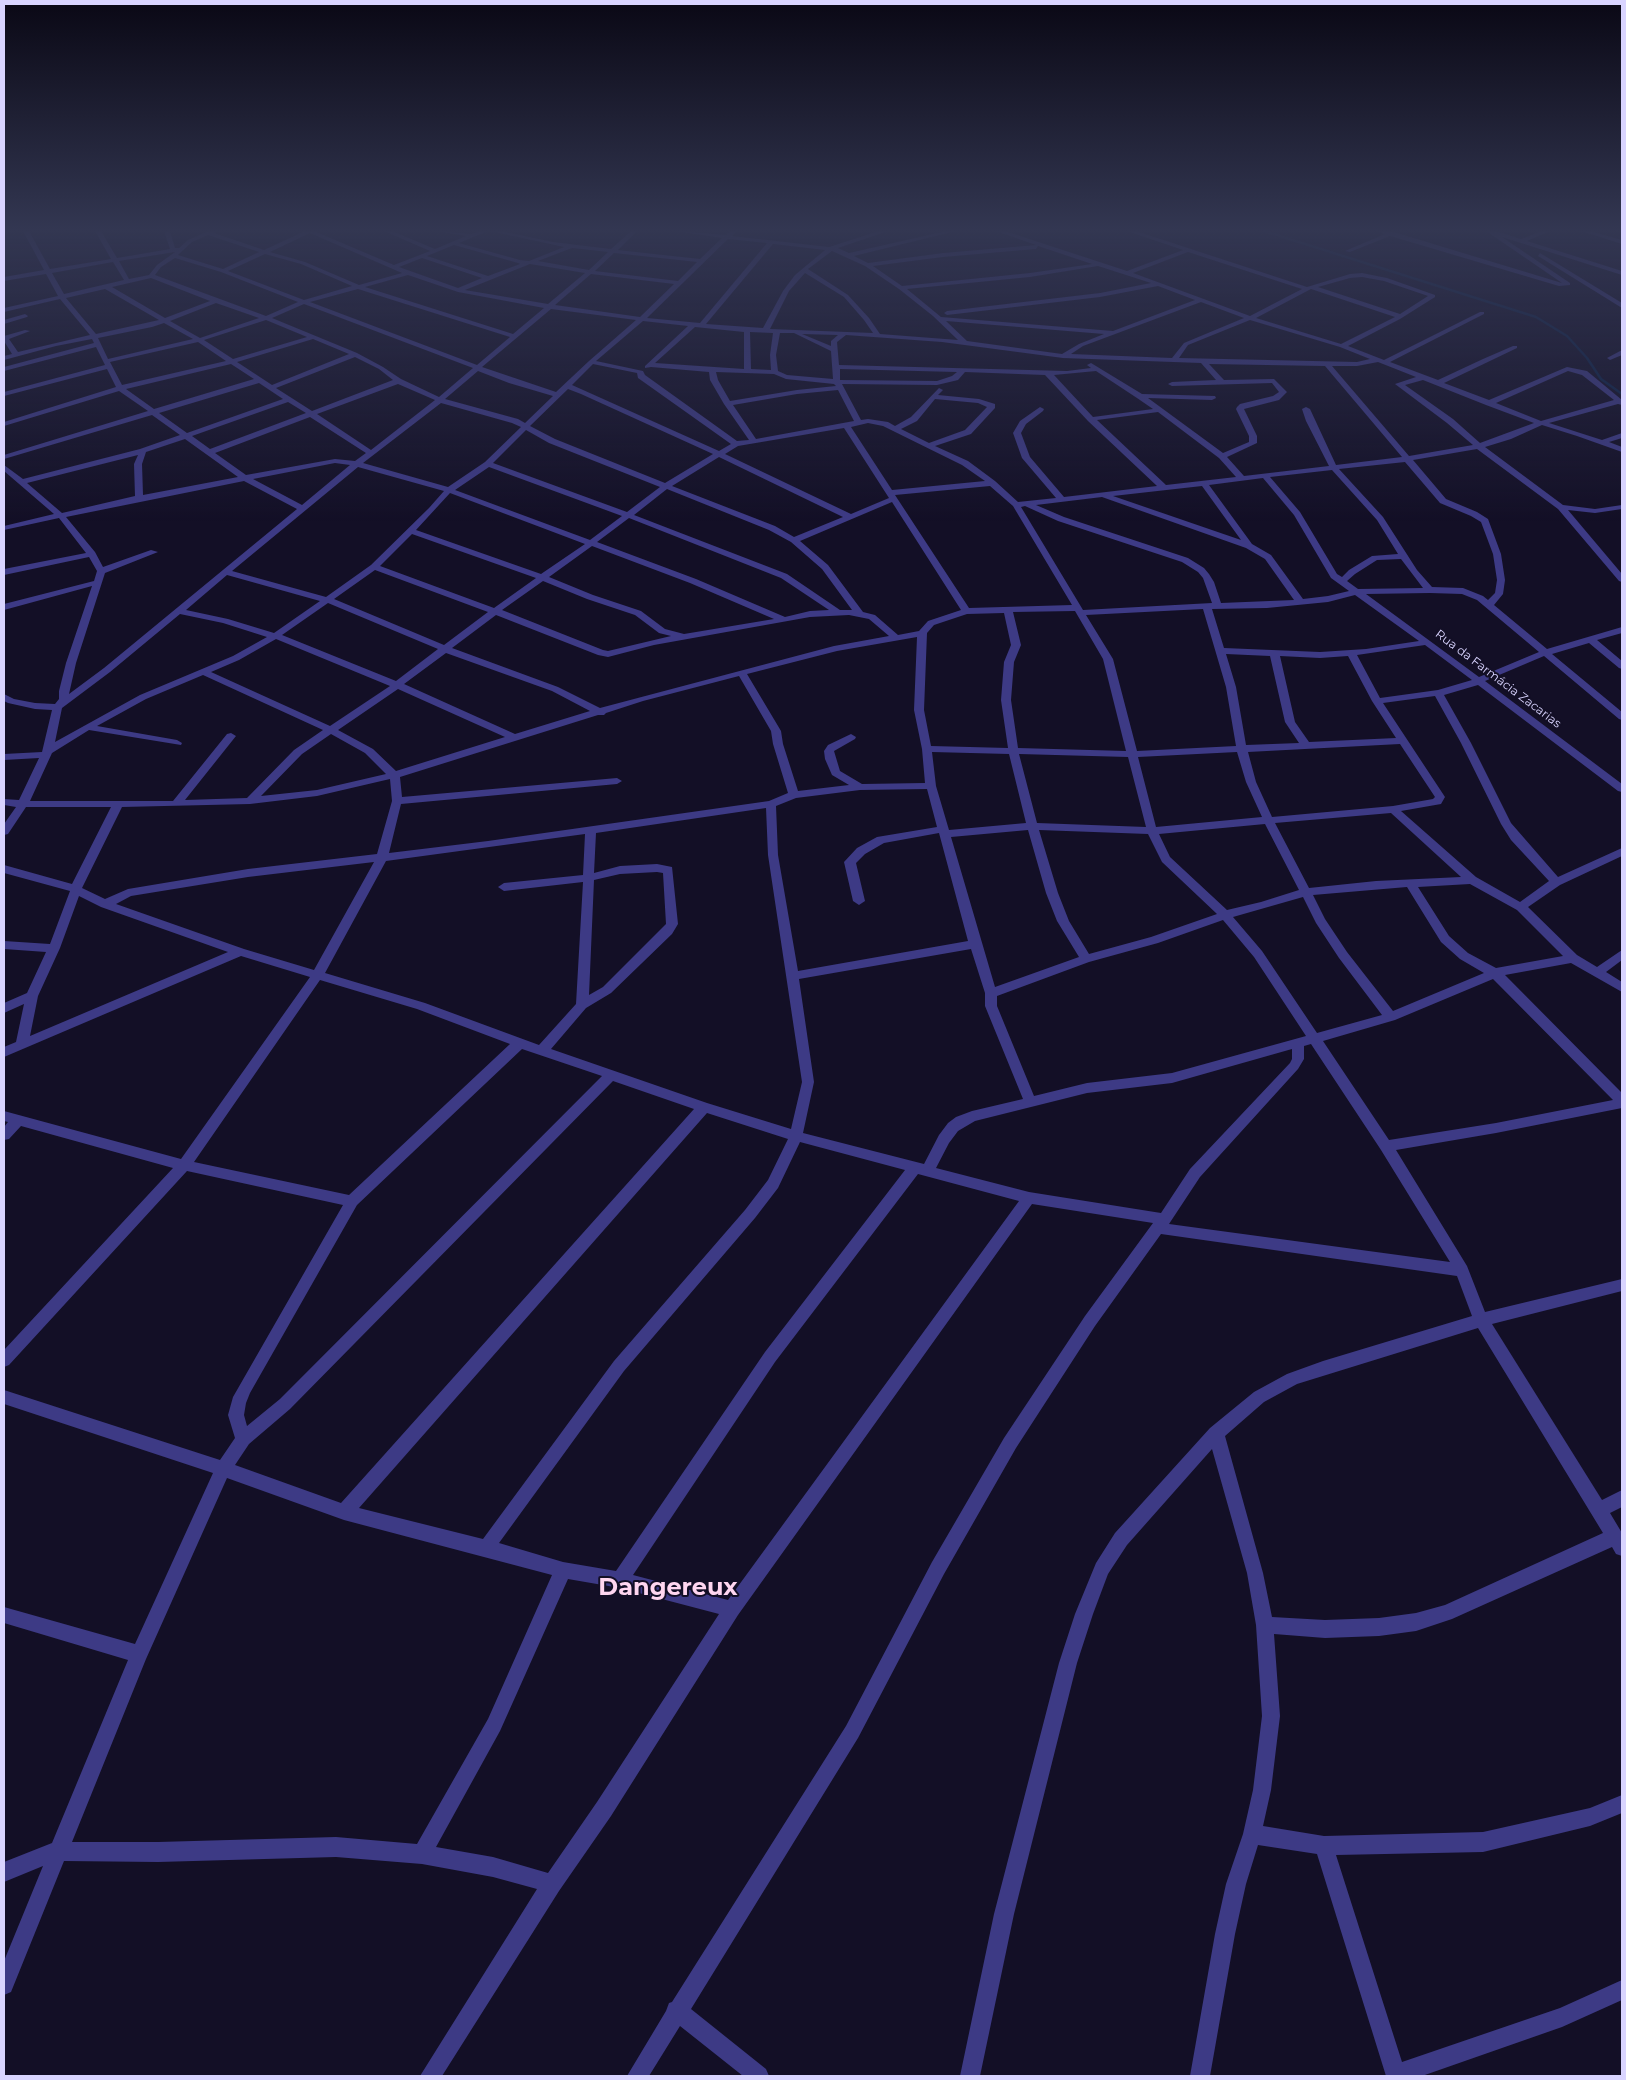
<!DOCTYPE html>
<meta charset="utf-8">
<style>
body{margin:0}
#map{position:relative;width:1626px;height:2080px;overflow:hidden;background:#130f26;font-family:Montserrat,sans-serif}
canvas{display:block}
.frame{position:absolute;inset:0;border:5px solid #d9d4ff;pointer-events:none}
</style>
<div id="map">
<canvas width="1626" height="2080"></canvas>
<div class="frame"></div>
</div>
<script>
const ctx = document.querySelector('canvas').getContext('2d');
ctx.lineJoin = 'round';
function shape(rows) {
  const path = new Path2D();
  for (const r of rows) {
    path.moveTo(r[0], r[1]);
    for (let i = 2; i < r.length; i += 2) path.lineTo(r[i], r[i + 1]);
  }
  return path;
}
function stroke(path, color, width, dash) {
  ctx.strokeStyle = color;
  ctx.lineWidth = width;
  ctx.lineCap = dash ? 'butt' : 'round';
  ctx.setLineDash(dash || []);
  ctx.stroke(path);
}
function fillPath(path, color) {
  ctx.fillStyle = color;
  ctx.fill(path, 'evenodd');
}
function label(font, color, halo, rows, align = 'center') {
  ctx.font = font + ' Montserrat,sans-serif';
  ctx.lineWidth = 4;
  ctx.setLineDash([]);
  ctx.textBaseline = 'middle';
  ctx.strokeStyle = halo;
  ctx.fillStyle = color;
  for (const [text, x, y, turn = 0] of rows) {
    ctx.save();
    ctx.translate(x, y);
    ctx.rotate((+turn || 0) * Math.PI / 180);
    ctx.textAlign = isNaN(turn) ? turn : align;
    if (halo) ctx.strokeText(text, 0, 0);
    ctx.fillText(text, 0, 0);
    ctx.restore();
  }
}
stroke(shape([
 [1264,231,1536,317,1567,336,1587,358,1601,379,1622,394]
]), '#0c2248', 2.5);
fillPath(shape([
 [23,231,29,231,50,269,111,259,95,231,101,231,117,258,170,249,164,231,170,231,175,248,179,248,188,240,206,232,216,231,214,233,264,250,305,231,314,231,394,265,430,251,384,231,392,231,435,249,466,236,438,231,471,234,480,231,488,231,459,243,520,260,529,261,564,247,490,231,501,231,553,242,611,249,631,231,637,231,618,250,700,259,722,238,676,231,726,235,730,231,736,231,732,236,829,247,879,231,888,231,838,248,849,253,946,231,956,231,854,256,868,263,943,253,1036,245,996,231,1005,231,1127,271,1183,250,1127,231,1136,231,1307,287,1350,274,1362,273,1387,278,1435,295,1435,297,1400,319,1348,346,1384,360,1480,312,1484,312,1484,314,1390,362,1438,380,1483,359,1513,346,1517,346,1517,348,1444,383,1489,400,1567,367,1587,371,1622,400,1622,405,1618,404,1549,423,1602,440,1622,433,1622,438,1609,442,1622,447,1622,452,1577,436,1542,425,1511,439,1485,447,1563,505,1595,509,1622,505,1622,509,1595,513,1568,510,1622,574,1622,582,1619,581,1558,509,1477,449,1413,460,1446,499,1477,512,1488,519,1501,554,1505,580,1503,594,1494,605,1547,649,1622,627,1622,633,1597,640,1622,661,1622,669,1619,668,1589,643,1552,654,1622,712,1622,720,1619,719,1544,656,1485,681,1622,784,1622,792,1618,791,1478,685,1444,695,1471,743,1511,823,1558,877,1622,848,1622,856,1560,885,1528,907,1577,955,1597,967,1622,950,1622,960,1606,972,1622,982,1622,992,1571,963,1505,975,1622,1093,1622,1108,1496,1133,1396,1150,1467,1266,1485,1312,1622,1279,1622,1291,1492,1324,1602,1500,1622,1490,1622,1507,1610,1513,1622,1533,1622,1556,1616,1554,1612,1547,1452,1619,1416,1631,1379,1636,1325,1638,1274,1634,1280,1716,1271,1790,1263,1826,1324,1836,1483,1832,1590,1808,1622,1795,1622,1813,1590,1826,1483,1852,1336,1855,1402,2062,1560,2008,1622,1980,1622,2000,1562,2027,1422,2076,1386,2076,1317,1854,1258,1845,1246,1884,1235,1934,1210,2076,1190,2076,1215,1934,1226,1884,1243,1834,1253,1790,1262,1716,1256,1625,1247,1573,1212,1449,1127,1545,1108,1574,1093,1614,1077,1663,1014,1914,980,2076,960,2076,994,1914,1059,1663,1075,1614,1096,1563,1115,1533,1210,1428,1254,1392,1287,1374,1323,1361,1472,1316,1457,1276,1161,1234,1095,1326,1016,1448,944,1574,858,1738,691,2009,766,2069,769,2076,743,2076,680,2026,649,2076,627,2076,666,2011,669,2003,672,2002,846,1726,932,1562,1004,1438,1085,1316,1153,1223,1032,1204,738,1615,611,1816,559,1891,442,2076,420,2076,537,1889,493,1877,422,1864,336,1857,158,1862,64,1861,11,1992,4,1995,4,1961,43,1866,4,1882,4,1862,52,1843,128,1660,4,1623,4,1607,135,1644,213,1473,4,1404,4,1390,220,1460,235,1438,228,1415,233,1397,343,1205,187,1171,9,1365,4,1367,4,1350,173,1168,21,1126,9,1139,4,1140,4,1127,8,1122,4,1121,4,1111,181,1159,310,977,241,956,4,1057,4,1047,16,1042,24,1004,4,1013,4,1003,27,993,46,952,4,949,4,941,50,944,70,891,4,873,4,865,72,884,111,807,26,807,8,834,4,835,4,824,16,807,4,805,4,799,19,800,39,758,4,760,4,754,42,752,52,710,35,709,8,703,4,701,4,694,14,699,35,703,55,704,59,699,59,691,66,663,92,586,4,610,4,604,94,581,97,571,89,557,4,575,4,569,86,553,59,518,4,530,4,526,54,514,4,471,4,465,23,479,140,449,180,435,152,415,4,459,4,455,148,411,119,391,4,426,4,422,116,387,107,369,4,396,4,392,105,365,96,347,4,371,4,367,94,343,92,339,56,346,4,360,4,356,12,354,4,341,4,336,25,330,30,331,9,339,18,352,90,335,60,299,4,312,4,308,58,296,46,274,4,281,4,277,44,270,23,231],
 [310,233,402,273,359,285,305,262,270,252,310,233],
 [208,235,259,252,223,269,178,255,192,242,208,235],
 [728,239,767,243,700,323,647,318,728,239],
 [773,244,825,250,795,275,783,291,763,328,706,324,773,244],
 [454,245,518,263,520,264,488,276,427,256,454,245],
 [1038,246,1092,264,1030,273,902,286,873,266,943,257,1036,249,1038,246],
 [572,248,608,252,589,270,538,261,572,248],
 [832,251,865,266,899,289,933,316,958,340,880,334,869,318,848,295,808,269,832,251],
 [175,252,157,265,149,275,129,279,119,261,175,252],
 [1188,252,1302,289,1250,316,1133,273,1188,252],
 [614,253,697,262,678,281,595,271,614,253],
 [265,254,301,264,352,286,304,300,228,271,265,254],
 [175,258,221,272,298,302,266,316,155,275,161,267,175,258],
 [422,258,482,278,458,288,399,267,422,258],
 [113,262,124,280,64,294,52,273,113,262],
 [530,264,585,273,548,304,465,290,530,264],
 [1098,266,1151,283,1100,293,947,311,944,313,947,315,1100,297,1158,286,1195,300,1113,331,941,317,907,289,1030,277,1098,266],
 [805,273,844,297,864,320,873,333,770,329,789,291,805,273],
 [591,274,674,284,640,317,555,305,591,274],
 [408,275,458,292,544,308,513,334,365,287,408,275],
 [1362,277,1384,281,1428,296,1400,314,1318,287,1350,278,1362,277],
 [151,278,210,301,165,318,112,287,151,278],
 [105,289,159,320,96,334,66,298,105,289],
 [358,289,510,337,477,365,310,302,358,289],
 [1311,289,1395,317,1341,344,1256,318,1311,289],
 [1201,302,1244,318,1184,343,1172,358,1071,354,1083,346,1201,302],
 [216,303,259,318,200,338,170,321,216,303],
 [304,304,473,368,439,397,401,379,383,367,357,353,272,318,304,304],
 [551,309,636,320,589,361,556,392,482,367,551,309],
 [266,320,307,337,233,359,204,340,266,320],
 [1250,320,1340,347,1370,359,1357,362,1179,358,1188,345,1250,320],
 [643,321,688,326,645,366,645,368,651,367,709,372,710,380,724,404,749,440,737,441,645,375,643,371,596,361,643,321],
 [946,321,1104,334,1079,344,1062,354,967,341,946,321],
 [164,323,193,339,108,359,98,338,152,327,164,323],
 [695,327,744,332,744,369,655,363,695,327],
 [750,332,773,333,770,355,771,370,751,369,750,332],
 [780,333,794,333,831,351,833,379,787,375,778,371,776,355,780,333],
 [802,334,838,335,831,341,831,346,802,334],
 [846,335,942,342,1063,358,1201,363,1216,380,1172,382,1168,384,1172,386,1272,383,1279,392,1273,396,1240,404,1237,407,1236,409,1249,436,1249,442,1223,453,1148,398,1212,400,1216,398,1215,396,1142,394,1091,363,1087,365,1091,368,1067,371,839,365,837,342,846,335],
 [313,339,349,354,272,385,237,362,313,339],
 [198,342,226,361,122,385,110,362,198,342],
 [355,357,379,369,393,380,312,411,276,388,355,357],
 [1378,362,1416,377,1395,384,1447,423,1473,445,1409,456,1332,366,1357,366,1378,362],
 [231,364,254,379,154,409,126,389,231,364],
 [593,364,637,373,638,378,731,444,719,451,572,385,593,364],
 [1209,364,1325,366,1402,457,1336,465,1310,409,1306,407,1302,409,1306,421,1329,466,1244,476,1227,457,1257,443,1257,436,1244,409,1279,400,1287,392,1274,379,1224,380,1209,364],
 [840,369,957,372,952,376,937,381,840,380,840,369],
 [478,371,509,383,553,396,525,423,518,419,445,399,478,371],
 [1096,371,1137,398,1153,409,1093,417,1054,375,1096,371],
 [1568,371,1582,375,1614,400,1541,421,1496,403,1568,371],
 [716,372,774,374,786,379,834,384,836,386,797,390,730,401,718,380,716,372],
 [965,372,1045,375,1088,421,1157,486,1064,497,1030,457,1021,433,1026,424,1043,411,1044,409,1040,407,1020,421,1013,433,1022,458,1056,498,1018,502,995,481,968,461,935,446,971,434,995,408,995,404,979,399,938,395,943,390,939,388,911,417,895,426,888,422,868,419,861,420,842,384,937,385,958,380,965,372],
 [1423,380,1486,405,1534,423,1480,443,1453,419,1405,385,1423,380],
 [259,383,283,399,187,433,159,413,259,383],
 [398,384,435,400,371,450,317,414,398,384],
 [568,389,581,394,713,454,665,483,555,439,530,426,568,389],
 [838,390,854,421,756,439,733,405,797,394,838,390],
 [935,399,978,403,987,407,965,430,929,443,901,429,917,421,935,399],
 [288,402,306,413,210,449,192,436,288,402],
 [441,403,512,423,521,427,485,462,448,487,363,463,441,403],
 [1158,412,1219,458,1236,477,1166,485,1097,420,1158,412],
 [310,417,366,453,355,461,335,459,246,475,215,453,310,417],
 [868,423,883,426,962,465,985,481,892,490,851,427,868,423],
 [844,428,889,498,851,514,725,454,738,446,844,428],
 [526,430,549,443,660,487,627,512,493,463,526,430],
 [185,439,238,477,143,495,142,464,146,452,185,439],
 [138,455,134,464,135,496,62,513,27,483,138,455],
 [719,457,843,517,794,537,775,526,672,486,719,457],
 [1405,462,1440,503,1471,516,1481,522,1493,554,1497,580,1495,593,1488,600,1483,596,1463,588,1432,587,1417,570,1383,517,1339,469,1405,462],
 [335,463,350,465,302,505,253,479,335,463],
 [358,467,444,491,429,508,371,565,326,597,232,571,358,467],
 [489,467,622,516,590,540,455,490,489,467],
 [1332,470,1377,520,1398,554,1372,556,1349,570,1342,577,1337,574,1300,512,1270,477,1332,470],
 [1263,478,1294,515,1331,578,1349,591,1328,596,1303,599,1271,555,1252,544,1209,485,1263,478],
 [244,481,297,509,104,668,69,694,76,663,105,573,158,552,151,550,103,567,95,552,66,517,244,481],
 [990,486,1013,506,1072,605,969,608,895,495,990,486],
 [1202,486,1241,540,1113,496,1202,486],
 [667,489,769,530,791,542,822,569,852,610,840,610,787,574,634,515,667,489],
 [450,493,585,544,541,574,416,530,450,493],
 [1102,497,1246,548,1265,559,1294,600,1221,603,1214,582,1209,574,1204,568,1188,558,1064,517,1036,505,1102,497],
 [892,502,961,610,928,621,919,631,898,635,875,615,863,612,828,565,800,541,892,502],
 [1025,506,1058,521,1182,562,1198,572,1203,578,1212,603,1083,610,1021,507,1025,506],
 [629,518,781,578,829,610,810,611,785,617,696,579,597,542,629,518],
 [412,534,536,578,494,608,380,566,412,534],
 [592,546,690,583,774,619,684,634,665,629,641,611,593,595,549,577,592,546],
 [1401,559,1423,588,1358,589,1347,581,1355,574,1377,560,1401,559],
 [375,570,488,612,444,645,334,599,375,570],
 [227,575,320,601,274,633,228,619,186,610,227,575],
 [543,581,587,599,635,615,659,633,671,636,608,651,603,650,502,610,543,581],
 [1430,593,1462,594,1477,600,1539,652,1479,677,1366,594,1430,593],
 [1355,595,1419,641,1366,649,1320,652,1224,648,1212,609,1267,608,1328,602,1355,595],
 [328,603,438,649,396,681,282,635,328,603],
 [1203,609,1226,687,1236,746,1137,751,1113,659,1086,615,1203,609],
 [1075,611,1103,659,1126,751,1018,748,1011,700,1014,662,1021,645,1013,612,1075,611],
 [1004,613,1011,645,1004,662,1001,700,1008,748,931,746,924,710,927,633,934,625,967,614,1004,613],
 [180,614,223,623,267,637,233,656,140,695,55,742,62,708,110,672,180,614],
 [496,615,598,655,608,657,654,645,810,617,849,615,869,619,889,636,834,646,600,708,558,687,452,648,496,615],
 [917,637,914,710,922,749,925,783,862,784,840,771,834,751,855,739,856,737,851,734,828,745,824,751,825,759,832,775,849,785,798,791,783,744,781,731,747,674,837,651,917,637],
 [276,639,390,686,330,726,211,672,239,660,276,639],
 [1425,645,1472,680,1438,690,1380,698,1357,655,1425,645],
 [446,653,552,691,590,711,515,734,404,684,446,653],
 [1226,654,1270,656,1285,722,1299,743,1246,745,1236,687,1226,654],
 [1280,656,1320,658,1348,656,1372,701,1396,738,1309,742,1295,722,1280,656],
 [203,675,323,730,294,750,247,798,185,800,236,736,231,733,227,734,173,801,30,801,52,753,89,730,181,745,182,743,177,740,97,726,146,699,203,675],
 [739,676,771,731,773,744,788,793,769,801,488,841,389,853,401,804,617,784,622,781,617,778,402,797,400,777,598,715,604,715,606,713,643,701,739,676],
 [398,689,505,737,396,771,373,749,338,730,398,689],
 [1435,696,1461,743,1501,824,1511,840,1549,881,1520,902,1476,877,1401,811,1441,804,1445,797,1383,703,1435,696],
 [331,734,365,753,386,774,317,790,261,796,302,754,331,734],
 [1400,744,1435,797,1433,799,1393,806,1272,817,1256,782,1248,752,1400,744],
 [932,752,1009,754,1026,823,949,830,936,786,932,752],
 [1237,752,1246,782,1262,817,1156,827,1138,757,1237,752],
 [1019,754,1128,757,1146,827,1037,823,1019,754],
 [390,779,392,801,377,854,248,869,128,889,105,899,82,888,122,807,250,804,317,796,390,779],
 [927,789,937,827,877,837,857,848,844,862,853,901,859,905,865,901,856,863,865,854,884,843,939,833,968,941,798,971,778,855,776,806,796,798,860,790,927,789],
 [766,808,768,855,802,1082,791,1129,707,1103,551,1049,586,1008,611,993,672,934,678,924,672,867,657,864,620,866,594,873,596,833,766,808],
 [1391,813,1461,877,1376,881,1309,888,1275,823,1391,813],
 [1265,824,1299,890,1261,902,1227,910,1170,857,1159,834,1265,824],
 [1028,830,1046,893,1057,921,1079,957,995,987,951,837,1028,830],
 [1039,830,1148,834,1162,862,1217,914,1151,937,1089,954,1069,921,1058,893,1039,830],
 [585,834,583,875,504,883,498,887,504,891,583,882,576,1004,539,1045,425,1003,325,973,386,861,585,834],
 [374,862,314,970,244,949,116,904,131,896,248,877,374,862],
 [657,872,663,873,666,924,603,987,589,995,594,880,620,874,657,872],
 [1470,884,1517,910,1563,956,1496,968,1468,953,1449,936,1418,887,1470,884],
 [1407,887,1441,942,1460,959,1484,973,1393,1011,1347,952,1325,919,1313,895,1407,887],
 [79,896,101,907,228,952,30,1036,38,996,60,948,79,896],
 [1303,897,1316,923,1339,958,1382,1015,1317,1033,1262,951,1233,917,1303,897],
 [1223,920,1254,957,1306,1036,1172,1073,1087,1083,1034,1096,997,1006,997,996,1089,962,1158,943,1223,920],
 [971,949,985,993,985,1006,1023,1099,972,1111,956,1117,948,1123,939,1135,924,1164,803,1133,814,1082,799,979,971,949],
 [1493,979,1613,1100,1496,1123,1389,1140,1323,1041,1395,1020,1493,979],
 [320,980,417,1009,510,1044,349,1195,194,1162,320,980],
 [1311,1044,1381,1150,1450,1262,1169,1224,1200,1177,1298,1069,1304,1059,1304,1046,1311,1044],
 [522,1049,602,1076,280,1399,247,1426,244,1415,246,1403,250,1393,357,1205,522,1049],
 [1292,1049,1292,1059,1290,1063,1190,1169,1161,1213,1029,1192,936,1168,949,1143,958,1131,975,1121,1087,1093,1172,1083,1292,1049],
 [613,1081,694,1109,341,1503,235,1465,249,1444,290,1409,613,1081],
 [707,1113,788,1139,768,1180,745,1210,614,1361,483,1539,359,1508,707,1113],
 [800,1142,905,1170,765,1352,616,1571,563,1562,499,1543,624,1371,755,1218,778,1188,800,1142],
 [918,1174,1019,1201,728,1600,633,1575,775,1362,918,1174],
 [1478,1328,1603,1533,1445,1605,1416,1613,1379,1618,1325,1620,1272,1617,1263,1573,1225,1436,1264,1402,1297,1384,1478,1328],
 [227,1478,344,1520,552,1575,488,1719,417,1844,336,1837,158,1842,72,1842,146,1659,227,1478],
 [568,1579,620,1588,719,1614,597,1802,548,1873,493,1857,436,1847,500,1731,568,1579],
 [1378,231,1394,232,1562,283,1486,231,1499,232,1521,239,1542,231,1550,231,1527,241,1622,271,1622,275,1502,237,1570,283,1570,285,1559,286,1390,236,1350,252,1345,251,1385,234,1378,231],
 [1581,231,1590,231,1622,240,1622,244,1581,231],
 [1540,253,1622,303,1622,308,1538,256,1540,253],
 [25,314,28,316,27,317,4,324,4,320,25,314],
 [1622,350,1622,355,1610,360,1607,358,1622,350]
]), '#3d3a85');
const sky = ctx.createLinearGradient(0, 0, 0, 522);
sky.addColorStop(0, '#0a0815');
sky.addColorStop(0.44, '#333752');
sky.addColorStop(1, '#33375200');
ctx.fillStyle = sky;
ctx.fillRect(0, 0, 1626, 522);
label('12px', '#d9d4ff', '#130f26', [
 ["Rua da Farmácia Zacarias",1498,679,37]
]);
label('bold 24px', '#ffd6f0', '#130f26', [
 ["Dangereux",668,1588]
]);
</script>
